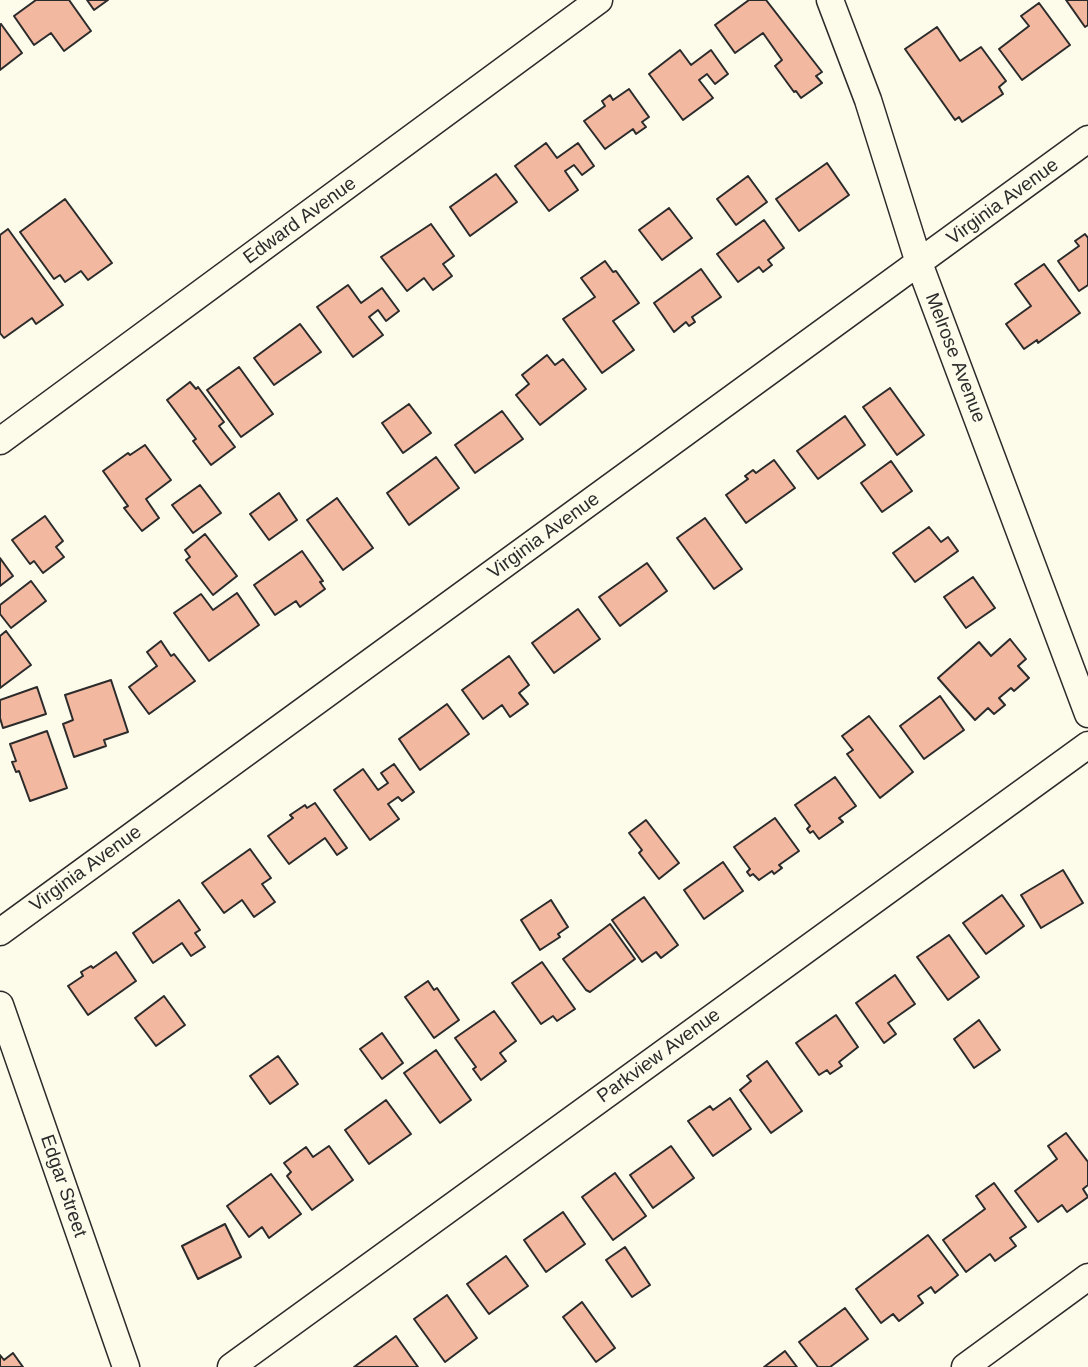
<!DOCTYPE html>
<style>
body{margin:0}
canvas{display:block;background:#fdfbea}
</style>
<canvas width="1088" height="1367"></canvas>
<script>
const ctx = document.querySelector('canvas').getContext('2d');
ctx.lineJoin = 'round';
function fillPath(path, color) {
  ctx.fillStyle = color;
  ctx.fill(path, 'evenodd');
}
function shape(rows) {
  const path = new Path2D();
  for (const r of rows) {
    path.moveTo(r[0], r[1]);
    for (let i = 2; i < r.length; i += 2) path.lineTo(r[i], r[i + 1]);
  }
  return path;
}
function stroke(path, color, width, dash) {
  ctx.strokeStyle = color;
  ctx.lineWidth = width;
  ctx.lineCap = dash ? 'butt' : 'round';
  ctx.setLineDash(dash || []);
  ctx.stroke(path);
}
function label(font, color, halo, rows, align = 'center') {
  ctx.font = font + ' Helvetica,sans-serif';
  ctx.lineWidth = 5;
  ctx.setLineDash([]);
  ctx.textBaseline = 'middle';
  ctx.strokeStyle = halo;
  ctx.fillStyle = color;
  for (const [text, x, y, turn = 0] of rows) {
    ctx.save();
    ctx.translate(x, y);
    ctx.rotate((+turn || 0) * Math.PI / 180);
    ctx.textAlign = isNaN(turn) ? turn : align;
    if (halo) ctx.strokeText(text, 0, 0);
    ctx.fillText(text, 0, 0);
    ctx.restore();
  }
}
const building = shape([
 [36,0,69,0,91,31,64,51,51,33,34,45,14,16,36,0],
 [87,0,108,0,94,10,87,0],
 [749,0,766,0,822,72,816,76,822,83,801,98,796,91,794,92,775,66,782,60,763,33,735,53,715,25,749,0],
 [1066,0,1088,0,1088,25,1085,27,1066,0],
 [1039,3,1070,45,1022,80,999,49,1029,26,1021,16,1039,3],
 [1,24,22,53,0,70,0,25,1,24],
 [937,27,960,61,981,47,1006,81,999,87,1003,94,962,122,959,117,955,120,905,49,937,27],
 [680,50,691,65,711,50,728,74,715,84,707,74,699,80,713,98,683,120,649,74,680,50],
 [629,89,649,117,642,122,646,127,636,134,633,129,605,149,584,121,605,106,602,101,610,95,613,100,629,89],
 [546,143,557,158,578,143,594,166,582,175,574,165,565,171,578,190,549,211,515,166,546,143],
 [827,163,849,195,799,231,776,199,827,163],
 [496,174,517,202,470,236,450,207,496,174],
 [748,176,767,202,736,225,717,199,748,176],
 [65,199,112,263,88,280,81,271,65,282,60,275,54,279,20,232,65,199],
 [669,208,692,238,662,260,639,230,669,208],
 [764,220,784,248,768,260,772,265,763,272,759,267,738,282,717,254,764,220],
 [431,224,454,256,443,264,452,276,433,290,424,278,407,291,381,257,431,224],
 [8,229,63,305,36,324,32,318,4,338,0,333,0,235,8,229],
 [1085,234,1088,238,1088,285,1079,291,1058,261,1079,246,1075,241,1085,234],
 [605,261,613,272,616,271,639,303,613,321,634,350,602,373,563,319,595,297,581,278,605,261],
 [1044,264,1080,313,1038,343,1037,340,1024,349,1006,324,1031,306,1015,284,1044,264],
 [701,269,721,297,692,317,695,322,689,326,686,322,674,332,654,303,701,269],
 [348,285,361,303,382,288,399,311,386,321,378,310,369,317,383,335,353,357,317,307,348,285],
 [300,324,321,352,274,385,254,358,300,324],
 [547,355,555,365,563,359,586,389,540,425,516,395,529,384,522,375,547,355],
 [239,367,273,414,241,437,207,390,239,367],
 [190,382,196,389,198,387,224,422,219,426,235,447,211,465,193,441,196,439,167,400,190,382],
 [890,388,924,435,897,455,863,407,890,388],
 [409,404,431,433,403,453,382,423,409,404],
 [502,411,523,439,475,473,455,445,502,411],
 [845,416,865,445,818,479,797,451,845,416],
 [145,445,171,480,146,499,159,518,142,531,124,508,128,506,103,471,128,453,130,455,145,445],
 [436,457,459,488,409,525,387,493,436,457],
 [774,460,795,488,746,523,726,495,748,479,745,476,753,470,756,473,774,460],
 [891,461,912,491,882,512,861,483,891,461],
 [200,485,221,513,193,533,172,505,200,485],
 [279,493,297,520,269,540,250,514,279,493],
 [337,498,373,548,343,570,307,520,337,498],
 [45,516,63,541,56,547,64,557,43,573,34,561,30,564,12,540,45,516],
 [705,518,742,569,714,589,677,538,705,518],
 [929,527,941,542,948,537,958,551,915,582,893,553,929,527],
 [205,534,237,576,213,595,186,560,190,557,185,550,205,534],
 [302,551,323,581,320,582,325,589,300,607,296,601,275,615,254,585,302,551],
 [0,558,13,576,0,586,0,558],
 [647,563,667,591,620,626,599,597,647,563],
 [973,577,995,608,966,628,944,597,973,577],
 [31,581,46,601,11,628,0,614,0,605,31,581],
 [237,593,259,625,209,661,174,613,201,594,213,610,237,593],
 [578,609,600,639,554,673,532,643,578,609],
 [6,631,31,665,0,688,0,636,6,631],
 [1010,639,1026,659,1018,666,1029,678,1014,691,1011,688,999,698,1005,705,994,714,988,708,975,720,938,678,979,642,991,656,1010,639],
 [161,641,171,656,174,654,195,681,149,714,129,687,157,666,147,652,161,641],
 [509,656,529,685,519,693,528,704,510,717,502,705,483,719,462,690,509,656],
 [111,680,128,732,104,740,106,746,74,757,63,724,73,720,65,695,111,680],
 [37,687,46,714,3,728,0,718,0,700,37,687],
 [940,696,964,730,924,759,900,726,940,696],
 [447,704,469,734,420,770,399,739,447,704],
 [869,716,913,772,880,798,847,754,853,750,842,736,869,716],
 [47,731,67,788,30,801,19,771,16,772,12,762,16,761,10,744,47,731],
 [394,764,414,792,402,801,398,797,388,804,399,819,370,840,334,790,363,769,378,790,388,783,381,773,394,764],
 [835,777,856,806,839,818,843,822,819,839,813,831,810,833,807,829,810,826,795,805,835,777],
 [315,803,347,848,337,855,325,838,289,864,268,836,293,818,290,815,305,805,307,808,315,803],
 [775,818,799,851,779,865,782,868,774,874,772,871,759,880,753,874,750,876,747,872,750,869,734,847,775,818],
 [646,820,679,863,659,879,639,853,642,850,629,833,646,820],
 [250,849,271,878,262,884,275,902,254,917,242,900,224,913,202,883,250,849],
 [723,862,743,891,704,919,684,890,723,862],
 [1063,870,1083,903,1041,928,1021,895,1063,870],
 [1002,895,1024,926,986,954,963,923,1002,895],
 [644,897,678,945,661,958,656,952,642,962,612,920,644,897],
 [179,900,200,930,195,933,205,947,191,956,182,943,153,963,133,933,179,900],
 [551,900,568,927,558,934,560,937,540,950,521,920,551,900],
 [610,924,635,959,590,992,586,990,563,959,610,924],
 [949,935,979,977,948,1000,917,957,949,935],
 [116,952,136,981,88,1015,68,986,83,976,81,972,91,966,93,968,116,952],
 [542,962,575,1009,557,1021,553,1016,541,1024,512,983,542,962],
 [895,975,915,1004,888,1023,896,1034,884,1043,856,1003,895,975],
 [428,981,434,990,437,988,459,1020,434,1038,405,997,428,981],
 [164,996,185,1025,156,1046,135,1018,164,996],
 [494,1011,516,1041,500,1053,506,1061,481,1080,473,1069,476,1067,455,1038,494,1011],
 [836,1015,858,1047,839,1062,842,1066,830,1074,827,1070,819,1075,796,1043,836,1015],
 [979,1020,1000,1050,974,1068,954,1039,979,1020],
 [382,1033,403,1063,382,1079,360,1049,382,1033],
 [436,1050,471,1100,440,1123,404,1073,436,1050],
 [278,1056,298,1084,270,1104,250,1076,278,1056],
 [767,1061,802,1111,771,1133,740,1090,751,1081,747,1076,767,1061],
 [730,1098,751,1129,713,1156,688,1121,710,1106,713,1110,730,1098],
 [386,1100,411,1134,369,1164,345,1130,386,1100],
 [1066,1133,1088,1162,1088,1185,1083,1189,1088,1197,1067,1212,1062,1205,1038,1222,1015,1191,1057,1159,1048,1146,1066,1133],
 [329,1146,353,1180,312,1210,287,1176,291,1172,284,1163,306,1147,313,1157,329,1146],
 [671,1146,694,1178,653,1208,630,1175,671,1146],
 [615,1173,646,1216,613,1240,582,1197,615,1173],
 [271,1174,301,1214,269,1238,262,1227,249,1237,227,1206,271,1174],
 [994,1183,1026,1227,1010,1238,1016,1246,995,1261,990,1254,966,1272,943,1240,985,1209,976,1196,994,1183],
 [563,1212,585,1244,546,1272,524,1240,563,1212],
 [225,1224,241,1257,198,1279,182,1246,225,1224],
 [928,1235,958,1275,935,1293,931,1287,918,1296,923,1303,899,1321,893,1314,881,1323,856,1289,928,1235],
 [625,1247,650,1285,632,1297,606,1260,625,1247],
 [506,1256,528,1286,489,1314,467,1284,506,1256],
 [447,1295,477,1338,445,1362,414,1319,447,1295],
 [582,1302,615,1348,596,1362,563,1317,582,1302],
 [845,1308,868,1339,830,1367,818,1367,799,1342,845,1308],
 [396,1336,418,1367,354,1367,396,1336],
 [785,1351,797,1367,764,1367,785,1351],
 [13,1353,23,1367,0,1367,0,1355,4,1360,13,1353]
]);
fillPath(building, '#f2b8a0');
stroke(building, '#2b2b2b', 2);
const minor = shape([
 [830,0,868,100,919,263,1088,714],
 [0,441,599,0],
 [0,932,1088,139],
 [0,1005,126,1367],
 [231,1367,1088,745],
 [965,1367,1088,1277]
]);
stroke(minor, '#2b2b2b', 29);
stroke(minor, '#fdfbea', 26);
label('19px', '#2b2b2b', '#fdfbea', [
 ["Virginia Avenue",1003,202,-36],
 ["Edward Avenue",300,221,-36],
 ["Melrose Avenue",955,358,69],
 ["Virginia Avenue",544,536,-36],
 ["Virginia Avenue",86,869,-36],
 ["Parkview Avenue",659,1056,-36],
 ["Edgar Street",63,1186,71]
]);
</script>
